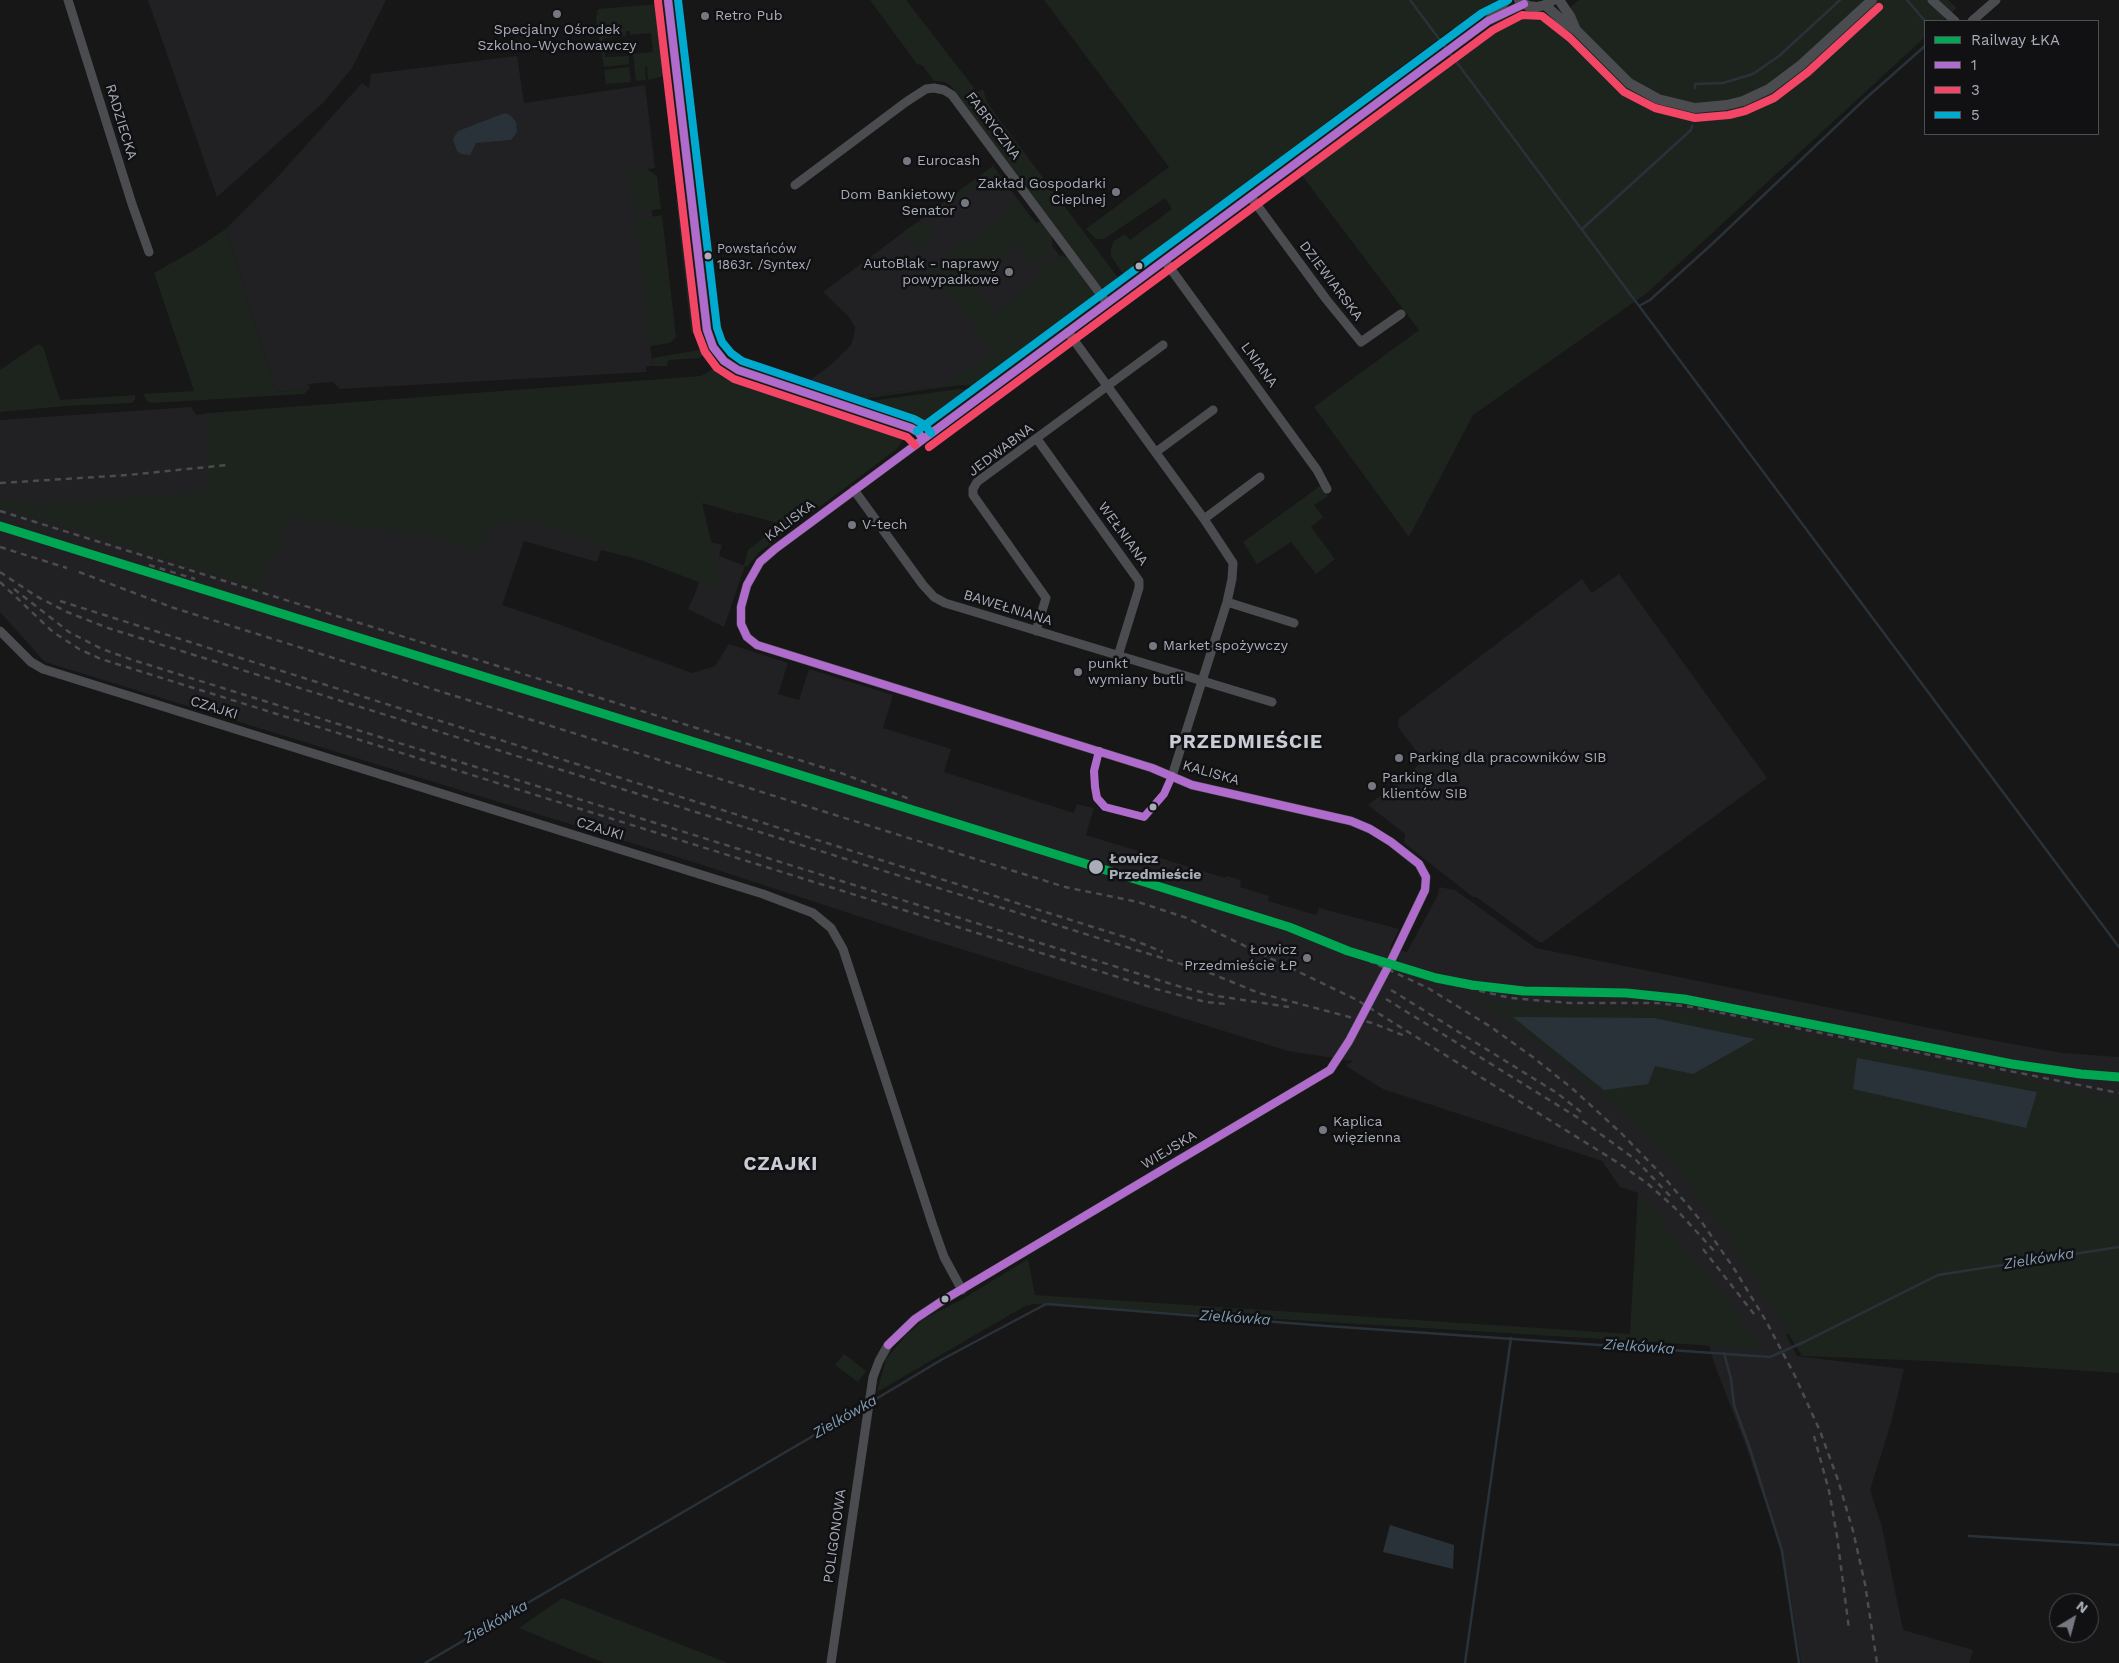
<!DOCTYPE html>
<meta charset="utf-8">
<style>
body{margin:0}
#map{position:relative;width:2119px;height:1663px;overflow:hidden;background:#171717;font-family:"Work Sans",sans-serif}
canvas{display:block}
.legend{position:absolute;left:1924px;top:20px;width:175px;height:115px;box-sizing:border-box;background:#111113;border:1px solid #4d4f55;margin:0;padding:6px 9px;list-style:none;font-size:15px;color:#a8adb8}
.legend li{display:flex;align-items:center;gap:10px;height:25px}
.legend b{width:25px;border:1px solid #4d4f55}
.north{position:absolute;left:2049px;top:1593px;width:50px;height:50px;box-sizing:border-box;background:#111113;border:1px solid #4d4f55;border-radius:50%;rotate:37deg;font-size:14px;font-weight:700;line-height:20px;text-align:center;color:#a8adb8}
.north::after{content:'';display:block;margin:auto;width:18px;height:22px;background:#757880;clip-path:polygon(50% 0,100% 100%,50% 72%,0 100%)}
</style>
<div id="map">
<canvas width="2119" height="1663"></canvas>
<ul class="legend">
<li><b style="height:6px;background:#00a651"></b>Railway ŁKA</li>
<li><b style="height:6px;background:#b06ccc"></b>1</li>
<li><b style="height:6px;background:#f34667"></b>3</li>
<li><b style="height:6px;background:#00a9ce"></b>5</li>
</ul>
<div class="north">N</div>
</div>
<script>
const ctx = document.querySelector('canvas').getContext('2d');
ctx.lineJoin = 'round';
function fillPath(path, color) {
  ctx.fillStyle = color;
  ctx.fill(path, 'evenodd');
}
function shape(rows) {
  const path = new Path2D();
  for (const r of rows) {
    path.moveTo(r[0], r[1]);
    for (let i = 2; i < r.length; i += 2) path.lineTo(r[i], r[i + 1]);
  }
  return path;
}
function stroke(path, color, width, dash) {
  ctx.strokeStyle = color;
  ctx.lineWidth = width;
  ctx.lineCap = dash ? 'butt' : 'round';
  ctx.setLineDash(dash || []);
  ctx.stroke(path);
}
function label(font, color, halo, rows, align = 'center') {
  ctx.font = font + ' "Work Sans",sans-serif';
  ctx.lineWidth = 5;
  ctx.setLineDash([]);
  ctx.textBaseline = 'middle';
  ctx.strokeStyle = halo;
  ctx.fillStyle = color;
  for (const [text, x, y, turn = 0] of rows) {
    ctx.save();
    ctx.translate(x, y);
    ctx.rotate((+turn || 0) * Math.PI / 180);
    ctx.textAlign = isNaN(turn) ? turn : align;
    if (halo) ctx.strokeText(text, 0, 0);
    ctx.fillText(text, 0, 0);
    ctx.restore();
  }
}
fillPath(shape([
 [148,0,386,0,352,68,323,103,217,197],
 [517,56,524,103,645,85,655,168,647,169,667,343,650,346,653,366,646,366,646,372,340,389,333,382,308,384,302,390,276,392,226,229,273,182,362,83,369,88,371,74],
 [993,166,1081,285,945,387,858,396,810,380,832,364,851,345,854,336,855,327,848,316,823,292],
 [191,407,196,415,209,413,209,422,711,434,739,514,702,503,706,541,722,545,719,556,745,566,724,627,688,609,695,594,701,575,601,550,597,562,524,541,502,605,547,620,692,673,715,666,729,644,788,663,778,694,799,700,809,669,893,695,883,728,951,749,944,772,1074,813,1077,804,1094,808,1086,835,1225,878,1227,876,1241,880,1240,887,1269,896,1268,901,1316,915,1319,908,1399,929,1390,948,1407,952,1438,895,1439,887,1455,890,1536,948,1969,1036,2062,1053,2119,1057,2119,1128,1824,1315,1786,1335,1797,1356,1904,1369,1891,1423,1870,1490,1882,1527,1903,1630,1973,1650,1969,1663,1801,1663,1784,1557,1744,1441,1714,1363,1694,1291,1637,1210,1638,1193,1620,1187,1602,1161,1383,1089,1346,1066,1353,1061,1288,1051,916,935,693,862,45,662,0,612,0,420],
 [1619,574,1767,778,1543,942,1539,942,1476,897,1473,897,1404,843,1405,834,1368,805,1424,761,1398,727,1399,718,1582,579,1592,593]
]), '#212123');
fillPath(shape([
 [870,0,906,0,975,89,978,92,983,89,987,102,996,115,1122,283,1109,293,1104,291,951,86,945,82,934,81,923,66,917,64],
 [1044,0,1497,0,1477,19,1450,39,1453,28,1203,215,1148,263,1129,277,1121,271,1111,256,1111,248,1114,241,1125,234,1130,240,1172,209,1165,198,1104,239,1096,239,1086,229,1169,167],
 [1579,0,1948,0,1957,8,1942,21,1925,21,1925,37,1647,293,1473,415,1409,537,1314,407,1419,330,1297,169,1444,61,1447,63,1459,54,1458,51,1503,17,1553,22],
 [660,4,667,72,664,76,648,80,647,66,645,66,646,80,636,81,633,54,653,52,651,33,630,35,630,31,626,31,626,36,603,38,605,57,629,56,629,64,604,67,596,18,598,9],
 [629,67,631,82,606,84,604,70],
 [993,166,1012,192,1009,194,1000,189,989,175,936,214,933,210],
 [647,169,657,176,661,209,634,212,629,171],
 [1017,199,1036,223,1041,221,1052,235,1052,246,1054,249,1035,264,1019,243,983,270,987,277,975,287,994,313,1043,276,1040,270,1063,255,1069,259,1097,298,1095,302,981,386,961,385,862,399,850,395,858,396,945,387,992,351,903,232,916,223,919,228,927,225,934,235,934,237,918,250,929,265,933,262,936,265,1014,207,1010,202],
 [676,200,677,200,678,208,682,208,687,213,700,330,698,334,691,332],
 [662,215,676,337,670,343,650,346,635,220],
 [226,229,276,392,302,390,308,384,310,388,304,394,151,403,147,401,143,394,194,391,154,273,193,251],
 [38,344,43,347,60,400,135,395,135,399,132,403,66,406,0,412,0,370],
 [700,350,703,352,701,358,668,360,667,366,653,366,652,358],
 [721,365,734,374,754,383,899,433,903,439,898,448,758,553,747,567,744,565,748,550,782,524,702,503,723,591,533,520,492,526,478,553,435,536,287,518,279,556,270,553,260,588,85,532,0,508,0,499,39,505,210,491,209,413,701,376],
 [959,389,970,390,975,393,943,418,930,424,910,421,856,403,855,400,863,402],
 [1320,486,1328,496,1314,505,1323,517,1311,527,1335,559,1316,574,1291,542,1257,564,1243,542],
 [1465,995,1506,1005,1656,1007,1691,1012,2119,1099,2119,1373,1930,1361,1802,1356,1737,1250,1676,1167,1614,1104,1508,1020],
 [1514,1017,1654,1018,1754,1039,1693,1074,1655,1066],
 [1857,1058,2037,1092,2037,1093,2026,1128,1853,1089],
 [1638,1192,1704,1271,1765,1349,1034,1304,1025,1306,877,1392,886,1359,906,1335,924,1319,961,1300,1028,1259,1035,1295,1630,1334],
 [844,1354,866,1371,858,1382,835,1365],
 [562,1598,728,1663,729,1663,604,1663,519,1628]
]), '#1d241e');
fillPath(shape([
 [505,113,510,115,516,122,517,132,511,140,476,143,470,155,461,154,457,151,453,139,458,131],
 [1513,1017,1654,1018,1755,1039,1693,1074,1655,1066,1648,1084,1604,1090],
 [1857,1058,2037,1092,2026,1128,1853,1089],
 [1390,1525,1454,1545,1453,1569,1383,1552]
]), '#2a3239');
stroke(shape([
 [1410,0,2119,947],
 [1907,0,1925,21],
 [1695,88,1695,84,1723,83,1753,74,1779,56,1840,0],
 [1582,229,1691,130,1692,126],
 [1639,306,1650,300,1711,245,1865,99,1925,46],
 [1724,1353,1731,1379,1734,1405,1750,1449,1782,1551,1799,1663],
 [871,1402,941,1360,1046,1304,1327,1326,1770,1357,1804,1342,1938,1275,2119,1247],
 [1969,1536,2119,1545],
 [425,1663,866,1405],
 [1465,1663,1511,1338]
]), '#2a3239', 2.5);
stroke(shape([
 [68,0,132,204,149,252],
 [668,0,707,330,713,347,724,361,738,370,911,428,918,432,923,439],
 [1932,0,1955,21],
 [1488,21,1507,0],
 [1972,21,1996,0],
 [795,185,906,102,926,89,934,88,944,90,952,95,1107,303],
 [1251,197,1326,299,1361,342,1401,314],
 [1165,261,1317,470,1327,489],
 [1068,332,1204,519,1233,563,1232,579,1227,602,1172,776],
 [1037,439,1139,581,1139,588,1118,656],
 [1156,452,1213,410],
 [854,490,923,585,934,597,945,603,1272,702],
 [1204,519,1260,477],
 [1227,602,1294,623],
 [0,631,31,662,43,669,763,894,813,913,831,928,843,949,933,1226,944,1257,962,1290],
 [1036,631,1046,598,973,495,973,489,977,482,1163,345],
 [831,1663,873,1377,879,1361,888,1345,915,1319,942,1301,1330,1070,1349,1041,1390,963,1425,890,1426,877,1419,864,1391,842,1370,829,1351,821,1192,785,1152,768,757,645,747,637,741,624,741,607,747,585,760,562,775,549,1488,21,1524,4]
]), '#4b4c50', 9);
stroke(shape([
 [1519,0,1528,6,1537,7,1545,5,1553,0],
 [1559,0,1570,16,1576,30],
 [1545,5,1564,22,1576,30,1629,83,1658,99,1695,108,1727,105,1743,101,1769,89,1801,65,1872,0]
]), '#4b4c50', 10);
stroke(shape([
 [0,483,128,475,227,465],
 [0,511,841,773,912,800],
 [0,547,67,568],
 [149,565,195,579],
 [0,572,36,596,67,612,108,628,1210,973,1259,993,1372,1023,1405,1036],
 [79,572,174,608,1065,887,1138,902,1187,918,1357,1000,1620,1164,1648,1184,1674,1207,1717,1254],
 [0,582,53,632,79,649,101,659,1156,989,1206,1002,1226,1004],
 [14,589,69,632,102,649,133,660,1181,987,1217,996,1289,1007],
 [60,601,1131,939,1163,952],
 [1348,951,1428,988,1491,1027,1534,1058,1574,1090,1621,1133,1663,1176,1701,1221,1735,1270,1766,1321,1795,1376,1820,1431,1838,1480,1853,1531,1865,1584,1877,1663],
 [1416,972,1480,991,1511,998,1569,1003,1657,1003,1692,1007,2119,1093],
 [1391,990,1557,1093,1581,1112],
 [1386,999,1580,1119,1636,1160,1670,1196],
 [1703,1249,1754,1314],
 [1814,1436,1829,1491,1837,1536,1849,1629]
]), '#4b4c4f', 2.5, [6, 5]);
stroke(shape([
 [668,0,707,330,713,347,724,361,738,370,911,428,918,432,923,439],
 [1099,751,1094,771,1095,787,1097,798,1105,807,1144,817,1164,794,1172,776],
 [888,1345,915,1319,942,1301,1330,1070,1349,1041,1390,963,1425,890,1426,877,1419,864,1391,842,1370,829,1351,821,1192,785,1152,768,757,645,747,637,741,624,741,607,747,585,760,562,775,549,1488,21,1524,4]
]), '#b06ccc', 8);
stroke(shape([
 [658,1,697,331,705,352,717,368,734,379,907,437,915,445],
 [929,447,1493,30,1522,15,1542,16,1570,38,1624,92,1655,108,1695,118,1729,115,1745,111,1774,98,1808,72,1879,7]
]), '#f34667', 8);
stroke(shape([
 [678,0,717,328,722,342,731,353,742,361,914,419,925,425,931,433],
 [917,431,1482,13,1508,0]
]), '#00a9ce', 8);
stroke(shape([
 [0,526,1289,927,1348,951,1436,978,1472,985,1524,991,1626,993,1684,999,2012,1064,2081,1074,2119,1077]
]), '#00a651', 9);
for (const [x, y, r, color] of [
 [557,14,5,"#757880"],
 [705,16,5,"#757880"],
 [907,161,5,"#757880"],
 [1116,192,5,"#757880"],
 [965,203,5,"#757880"],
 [708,256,4.5,"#a8adb8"],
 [1139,266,4.5,"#a8adb8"],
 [1009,272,5,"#757880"],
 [852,525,5,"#757880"],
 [1153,646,5,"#757880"],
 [1078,672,5,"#757880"],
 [1399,758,5,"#757880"],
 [1372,786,5,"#757880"],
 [1153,807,4.5,"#a8adb8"],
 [1096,867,8,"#a8adb8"],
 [1307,958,5,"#757880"],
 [1323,1130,5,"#757880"],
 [945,1299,4.5,"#a8adb8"]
]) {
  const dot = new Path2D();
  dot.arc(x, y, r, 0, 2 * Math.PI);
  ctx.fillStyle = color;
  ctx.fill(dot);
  stroke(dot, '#111113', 2);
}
label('13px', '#a8adb8', '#111113', [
 ["Powstańców",717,249],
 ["1863r. /Syntex/",717,265]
], 'left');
label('14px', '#a8adb8', '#111113', [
 ["Retro Pub",715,16],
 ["Specjalny Ośrodek",557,30,"center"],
 ["Szkolno-Wychowawczy",557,46,"center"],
 ["Eurocash",917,161],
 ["Zakład Gospodarki",1106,184,"right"],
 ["Cieplnej",1106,200,"right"],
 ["Dom Bankietowy",955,195,"right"],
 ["Senator",955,211,"right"],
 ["AutoBlak - naprawy",999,264,"right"],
 ["powypadkowe",999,280,"right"],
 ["V-tech",862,525],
 ["Market spożywczy",1163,646],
 ["punkt",1088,664],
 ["wymiany butli",1088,680],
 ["Parking dla pracowników SIB",1409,758],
 ["Parking dla",1382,778],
 ["klientów SIB",1382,794],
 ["Łowicz",1297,950,"right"],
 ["Przedmieście ŁP",1297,966,"right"],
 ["Kaplica",1333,1122],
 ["więzienna",1333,1138]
], 'left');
label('14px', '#a8adb8', '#111113', [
 ["RADZIECKA",121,122,73],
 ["FABRYCZNA",993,126,53],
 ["DZIEWIARSKA",1331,281,53],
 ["LNIANA",1259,365,54],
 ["JEDWABNA",1001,450,-37],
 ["KALISKA",790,521,-37],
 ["WEŁNIANA",1123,534,54],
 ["BAWEŁNIANA",1008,608,17],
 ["CZAJKI",214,708,17],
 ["KALISKA",1211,773,16],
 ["CZAJKI",600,829,17],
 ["WIEJSKA",1169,1150,-31],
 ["POLIGONOWA",835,1536,-82]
]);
label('bold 14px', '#a8adb8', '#111113', [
 ["Łowicz",1109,859],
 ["Przedmieście",1109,875]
], 'left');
label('italic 15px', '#7f9bb3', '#111113', [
 ["Zielkówka",2039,1259,-9],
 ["Zielkówka",1235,1318,4],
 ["Zielkówka",1639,1347,4],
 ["Zielkówka",845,1417,-30],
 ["Zielkówka",496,1622,-30]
]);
ctx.letterSpacing = '1px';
label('bold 19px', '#c9ccd4', '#111113', [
 ["PRZEDMIEŚCIE",1246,742],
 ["CZAJKI",781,1164]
]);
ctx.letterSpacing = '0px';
</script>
